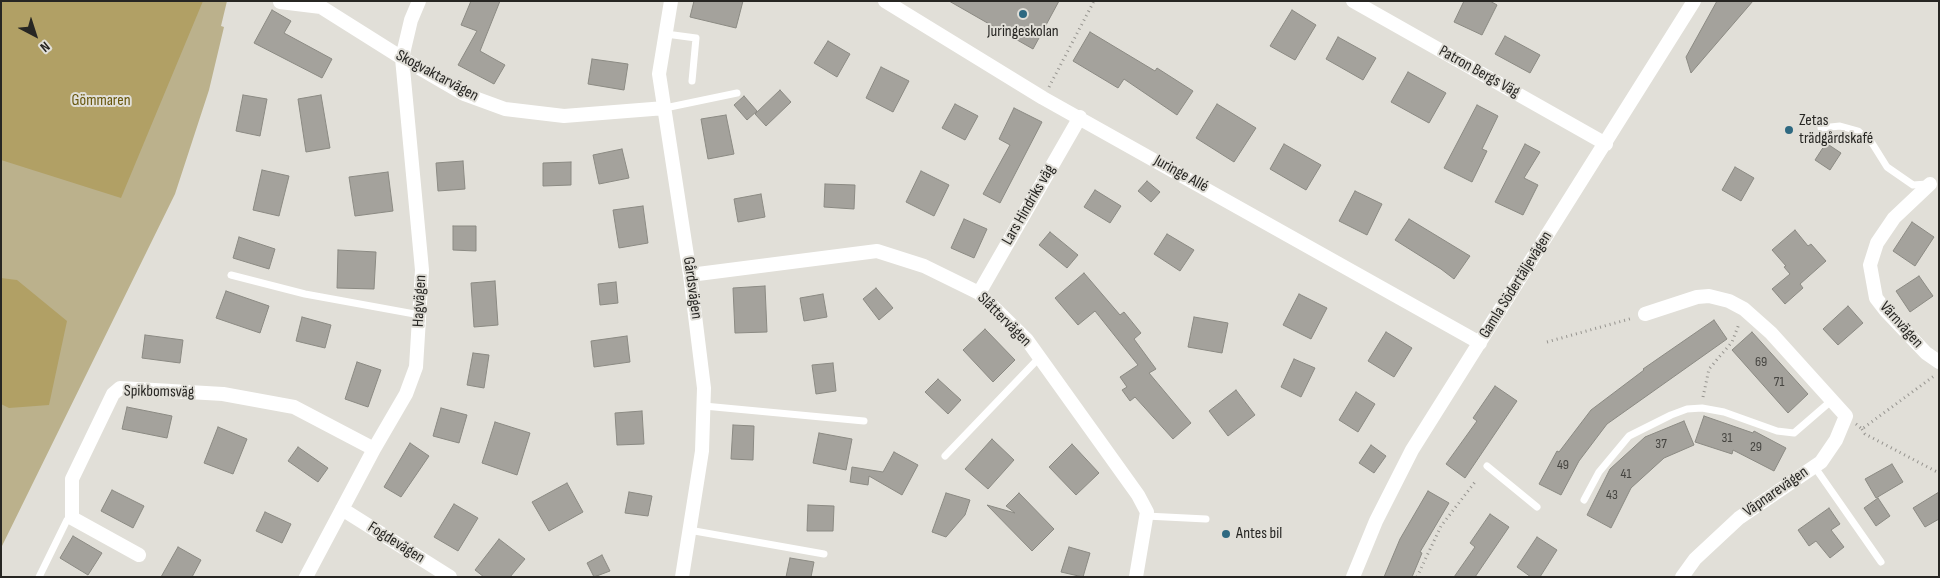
<!DOCTYPE html>
<meta charset="utf-8">
<style>
body{margin:0}
#map{position:relative;width:1940px;height:578px;overflow:hidden;background:#e1dfd8;font-family:"Sofia Sans Condensed",sans-serif}
canvas{display:block}
.frame{position:absolute;inset:0;border:2px solid #272623;pointer-events:none}
.north{position:absolute;left:10px;top:10px;width:50px;height:50px;-webkit-text-stroke:4px #e1dfd8;paint-order:stroke;rotate:140deg;font-size:14px;font-weight:700;line-height:20px;text-align:center;color:#272623}
.north::after{content:'';display:block;margin:auto;width:18px;height:22px;background:#272623;clip-path:polygon(50% 0,100% 100%,50% 72%,0 100%)}
</style>
<div id="map">
<canvas width="1940" height="578"></canvas>
<div class="frame"></div>
<div class="north">N</div>
</div>
<script>
const ctx = document.querySelector('canvas').getContext('2d');
ctx.lineJoin = 'round';
function fillPath(path, color) {
  ctx.fillStyle = color;
  ctx.fill(path, 'evenodd');
}
function shape(rows) {
  const path = new Path2D();
  for (const r of rows) {
    path.moveTo(r[0], r[1]);
    for (let i = 2; i < r.length; i += 2) path.lineTo(r[i], r[i + 1]);
  }
  return path;
}
function stroke(path, color, width, dash) {
  ctx.strokeStyle = color;
  ctx.lineWidth = width;
  ctx.lineCap = dash ? 'butt' : 'round';
  ctx.setLineDash(dash || []);
  ctx.stroke(path);
}
function label(font, color, halo, rows, align = 'center') {
  ctx.font = font + ' "Sofia Sans Condensed",sans-serif';
  ctx.lineWidth = 4;
  ctx.setLineDash([]);
  ctx.textBaseline = 'middle';
  ctx.strokeStyle = halo;
  ctx.fillStyle = color;
  for (const [text, x, y, turn = 0] of rows) {
    ctx.save();
    ctx.translate(x, y);
    ctx.rotate((+turn || 0) * Math.PI / 180);
    ctx.textAlign = isNaN(turn) ? turn : align;
    if (halo) ctx.strokeText(text, 0, 0);
    ctx.fillText(text, 0, 0);
    ctx.restore();
  }
}
fillPath(shape([
 [1,1,227,1,221,26,224,27,209,90,175,194,1,548]
]), '#bbb18c');
fillPath(shape([
 [1,1,203,1,121,198,1,160],
 [1,278,17,280,67,321,49,405,9,408,1,404]
]), '#b1a065');
const building = shape([
 [471,1,500,1,480,51,505,65,494,84,458,65,477,31,461,25,471,1],
 [694,1,743,1,736,28,690,17,694,1],
 [949,1,1059,1,1033,49,949,1],
 [1464,1,1490,1,1497,5,1482,35,1454,22,1464,1],
 [1717,1,1753,1,1691,73,1686,57,1717,1],
 [272,10,291,21,284,33,332,59,322,78,254,43,272,10],
 [1292,10,1316,25,1295,60,1270,46,1292,10],
 [1090,32,1155,71,1157,68,1193,91,1177,115,1124,79,1118,88,1073,61,1090,32],
 [1505,36,1540,55,1530,73,1495,54,1505,36],
 [1338,37,1376,58,1363,80,1326,59,1338,37],
 [828,41,850,54,837,77,814,63,828,41],
 [592,59,628,64,624,90,588,84,592,59],
 [881,67,909,81,893,112,866,98,881,67],
 [1408,72,1446,93,1429,123,1391,102,1408,72],
 [780,90,791,102,766,126,755,114,780,90],
 [243,95,267,99,260,136,236,131,243,95],
 [321,95,330,148,306,152,298,99,321,95],
 [744,96,757,111,747,120,734,105,744,96],
 [955,104,978,116,965,140,942,128,955,104],
 [1217,104,1256,128,1234,162,1196,138,1217,104],
 [1477,105,1498,116,1482,149,1487,151,1472,182,1444,168,1477,105],
 [1014,108,1042,122,1000,203,983,194,1010,145,999,139,1014,108],
 [726,115,734,154,708,159,701,119,726,115],
 [1826,143,1841,153,1830,170,1815,160,1826,143],
 [1284,144,1321,165,1306,190,1270,169,1284,144],
 [1525,144,1540,152,1524,178,1538,185,1523,215,1495,202,1525,144],
 [622,149,629,178,599,184,593,155,622,149],
 [463,161,465,189,438,191,436,163,463,161],
 [571,162,571,185,543,186,543,163,571,162],
 [1735,167,1754,178,1741,201,1722,190,1735,167],
 [262,170,289,176,279,216,253,210,262,170],
 [921,171,949,185,934,216,906,202,921,171],
 [388,172,393,211,355,216,349,177,388,172],
 [1147,181,1160,192,1151,202,1138,191,1147,181],
 [825,184,855,185,854,209,824,207,825,184],
 [1095,190,1121,206,1110,223,1084,207,1095,190],
 [1355,191,1382,204,1367,235,1339,221,1355,191],
 [761,194,765,217,738,222,734,199,761,194],
 [643,206,648,243,619,248,613,210,643,206],
 [964,219,987,229,974,258,951,248,964,219],
 [1409,219,1470,256,1454,279,1441,269,1395,240,1409,219],
 [1912,222,1934,237,1915,266,1893,251,1912,222],
 [453,226,476,226,476,251,453,250,453,226],
 [1795,230,1808,246,1811,244,1826,261,1800,284,1803,288,1785,304,1772,289,1790,274,1784,267,1786,266,1772,250,1795,230],
 [1050,232,1078,255,1067,268,1039,245,1050,232],
 [1167,234,1194,250,1180,271,1154,254,1167,234],
 [239,237,275,249,269,269,233,258,239,237],
 [338,250,376,252,374,289,337,288,338,250],
 [1084,273,1120,315,1124,312,1141,333,1134,339,1156,369,1149,373,1191,423,1173,439,1135,397,1130,401,1122,390,1127,387,1120,377,1138,365,1095,311,1078,325,1055,298,1084,273],
 [1919,276,1933,296,1910,312,1896,291,1919,276],
 [495,281,498,325,474,327,471,283,495,281],
 [616,282,618,303,600,305,598,284,616,282],
 [765,286,767,332,735,333,733,288,765,286],
 [876,288,893,308,879,320,863,299,876,288],
 [226,291,269,306,260,333,216,318,226,291],
 [823,294,827,317,804,321,800,298,823,294],
 [1299,294,1327,308,1311,339,1283,325,1299,294],
 [1848,306,1863,323,1838,345,1823,329,1848,306],
 [302,317,331,325,325,348,296,341,302,317],
 [1194,317,1228,323,1222,353,1188,347,1194,317],
 [1714,320,1727,339,1607,424,1579,461,1561,495,1539,484,1557,451,1559,452,1591,410,1644,370,1643,369,1714,320],
 [985,329,1015,360,993,382,963,350,985,329],
 [1386,332,1412,348,1394,377,1368,361,1386,332],
 [1752,332,1808,394,1788,413,1732,350,1752,332],
 [145,335,183,340,180,363,142,358,145,335],
 [627,336,630,362,594,367,591,341,627,336],
 [473,353,489,355,484,388,467,385,473,353],
 [1294,359,1315,368,1301,397,1281,387,1294,359],
 [357,362,381,370,368,407,345,399,357,362],
 [833,363,836,391,816,394,812,365,833,363],
 [938,379,961,400,948,414,925,392,938,379],
 [1495,386,1517,401,1465,478,1446,464,1477,421,1473,418,1495,386],
 [1236,390,1255,415,1228,436,1209,411,1236,390],
 [1356,392,1375,404,1358,432,1339,420,1356,392],
 [127,407,172,416,167,438,122,429,127,407],
 [441,408,467,415,459,443,433,436,441,408],
 [642,411,644,444,617,445,615,413,642,411],
 [1704,416,1753,433,1754,431,1786,448,1774,471,1733,450,1732,454,1695,442,1704,416],
 [1684,421,1694,445,1664,458,1631,488,1611,528,1587,515,1610,469,1645,437,1684,421],
 [495,422,530,433,517,475,482,463,495,422],
 [733,425,754,426,753,460,731,459,733,425],
 [218,427,247,439,233,474,204,463,218,427],
 [819,433,852,439,846,470,813,463,819,433],
 [992,439,1014,460,988,489,965,469,992,439],
 [410,443,429,456,401,497,384,487,410,443],
 [1072,444,1099,473,1076,495,1049,467,1072,444],
 [1371,445,1386,456,1374,473,1359,463,1371,445],
 [298,447,328,468,318,482,288,461,298,447],
 [894,452,918,465,902,495,869,476,868,485,850,482,852,467,883,472,894,452],
 [1892,464,1903,482,1876,498,1865,479,1892,464],
 [567,483,583,512,549,531,532,502,567,483],
 [112,490,144,506,133,528,101,511,112,490],
 [1428,491,1449,503,1420,552,1422,553,1412,577,1384,577,1400,539,1428,491],
 [629,492,652,496,648,516,625,513,629,492],
 [1939,492,1939,519,1925,527,1913,508,1939,492],
 [946,493,970,500,965,515,946,537,932,532,946,493],
 [1019,493,1054,529,1032,551,987,505,1015,513,1006,506,1019,493],
 [1878,498,1890,516,1876,526,1864,508,1878,498],
 [454,504,478,518,458,551,434,537,454,504],
 [808,505,834,506,833,531,807,531,808,505],
 [1829,508,1840,524,1831,530,1844,547,1830,558,1816,541,1809,546,1798,530,1829,508],
 [265,512,291,524,282,543,256,531,265,512],
 [1490,514,1509,527,1475,577,1454,577,1475,547,1470,543,1490,514],
 [73,536,102,553,88,575,60,558,73,536],
 [1537,537,1557,550,1540,577,1531,577,1517,567,1537,537],
 [499,539,525,559,510,577,484,577,475,570,499,539],
 [178,547,201,560,192,577,161,577,178,547],
 [1069,547,1090,553,1083,577,1061,572,1069,547],
 [602,555,610,571,594,577,587,563,602,555],
 [790,558,814,562,811,577,786,577,790,558]
]);
fillPath(building, '#a4a29c');
stroke(building, '#8b8a83', 1);
stroke(shape([
 [1049,87,1094,1],
 [1547,342,1633,318],
 [1703,397,1709,369,1732,342,1739,324],
 [1856,424,1862,429,1934,376],
 [1862,429,1865,434,1939,473],
 [1417,577,1441,526,1475,482]
]), '#96948f', 3, [1, 4]);
stroke(shape([
 [666,34,696,38,692,81],
 [665,108,737,93],
 [1821,128,1840,126,1858,131,1872,143,1887,167,1913,185,1927,184],
 [231,275,305,294,420,315],
 [704,406,864,421],
 [945,456,1039,358],
 [1487,466,1537,507],
 [1814,466,1881,562],
 [1584,500,1599,472,1629,436,1671,415,1687,409,1702,408,1724,412,1777,431,1794,433,1831,401],
 [1146,516,1206,519],
 [689,530,824,554],
 [39,577,67,520,72,518]
]), '#fff', 7);
stroke(shape([
 [671,1,659,74,690,275,704,388,702,451,682,577],
 [885,1,1043,98,1480,343],
 [1353,1,1606,144],
 [280,2,321,7,402,58,464,94,505,109,564,116,665,108],
 [1930,184,1894,218,1877,243,1870,265,1876,298,1886,311,1926,353,1939,362],
 [690,275,877,251,924,266,979,293,1027,340,1138,495,1147,512,1136,577],
 [979,293,1080,117],
 [1645,314,1697,297,1709,296,1729,301,1744,309,1771,333,1846,416,1836,440,1821,462,1739,518,1695,559,1682,577],
 [342,509,450,577],
 [139,555,72,518,72,479,113,394,120,388,223,394,294,407,374,449],
 [306,577,374,449,406,394,416,367,422,270,402,58,411,20,419,1],
 [1353,577,1376,521,1412,450,1694,1]
]), '#fff', 14);
for (const [x, y, r, color] of [
 [1023,14,5,"#2e6981"],
 [1789,130,5,"#2e6981"],
 [1226,534,5,"#2e6981"]
]) {
  const dot = new Path2D();
  dot.arc(x, y, r, 0, 2 * Math.PI);
  ctx.fillStyle = color;
  ctx.fill(dot);
  stroke(dot, '#e1dfd8', 2);
}
label('14px', '#464541', null, [
 ["69",1761,362],
 ["71",1779,382],
 ["31",1727,438],
 ["37",1661,444],
 ["29",1756,447],
 ["49",1563,465],
 ["41",1626,474],
 ["43",1612,495]
]);
label('16px', '#272623', '#e1dfd8', [
 ["Juringeskolan",1023,32,"center"],
 ["Zetas",1799,121],
 ["trädgårdskafé",1799,139],
 ["Antes bil",1236,534]
], 'left');
label('16px', '#272623', '#e1dfd8', [
 ["Patron Bergs Väg",1479,72,29],
 ["Skogvaktarvägen",437,76,28],
 ["Juringe Allé",1181,174,29],
 ["Lars Hindriks väg",1029,205,-60],
 ["Gamla Södertäljevägen",1516,285,-58],
 ["Gårdsvägen",692,288,82],
 ["Hagvägen",420,301,-87],
 ["Slåttervägen",1004,320,45],
 ["Värnvägen",1901,325,48],
 ["Spikbomsväg",159,392,1],
 ["Väpnarevägen",1776,492,-35],
 ["Fogdevägen",396,543,32]
]);
label('16px', '#66550b', '#e1dfd8', [
 ["Gömmaren",101,101]
]);
</script>
